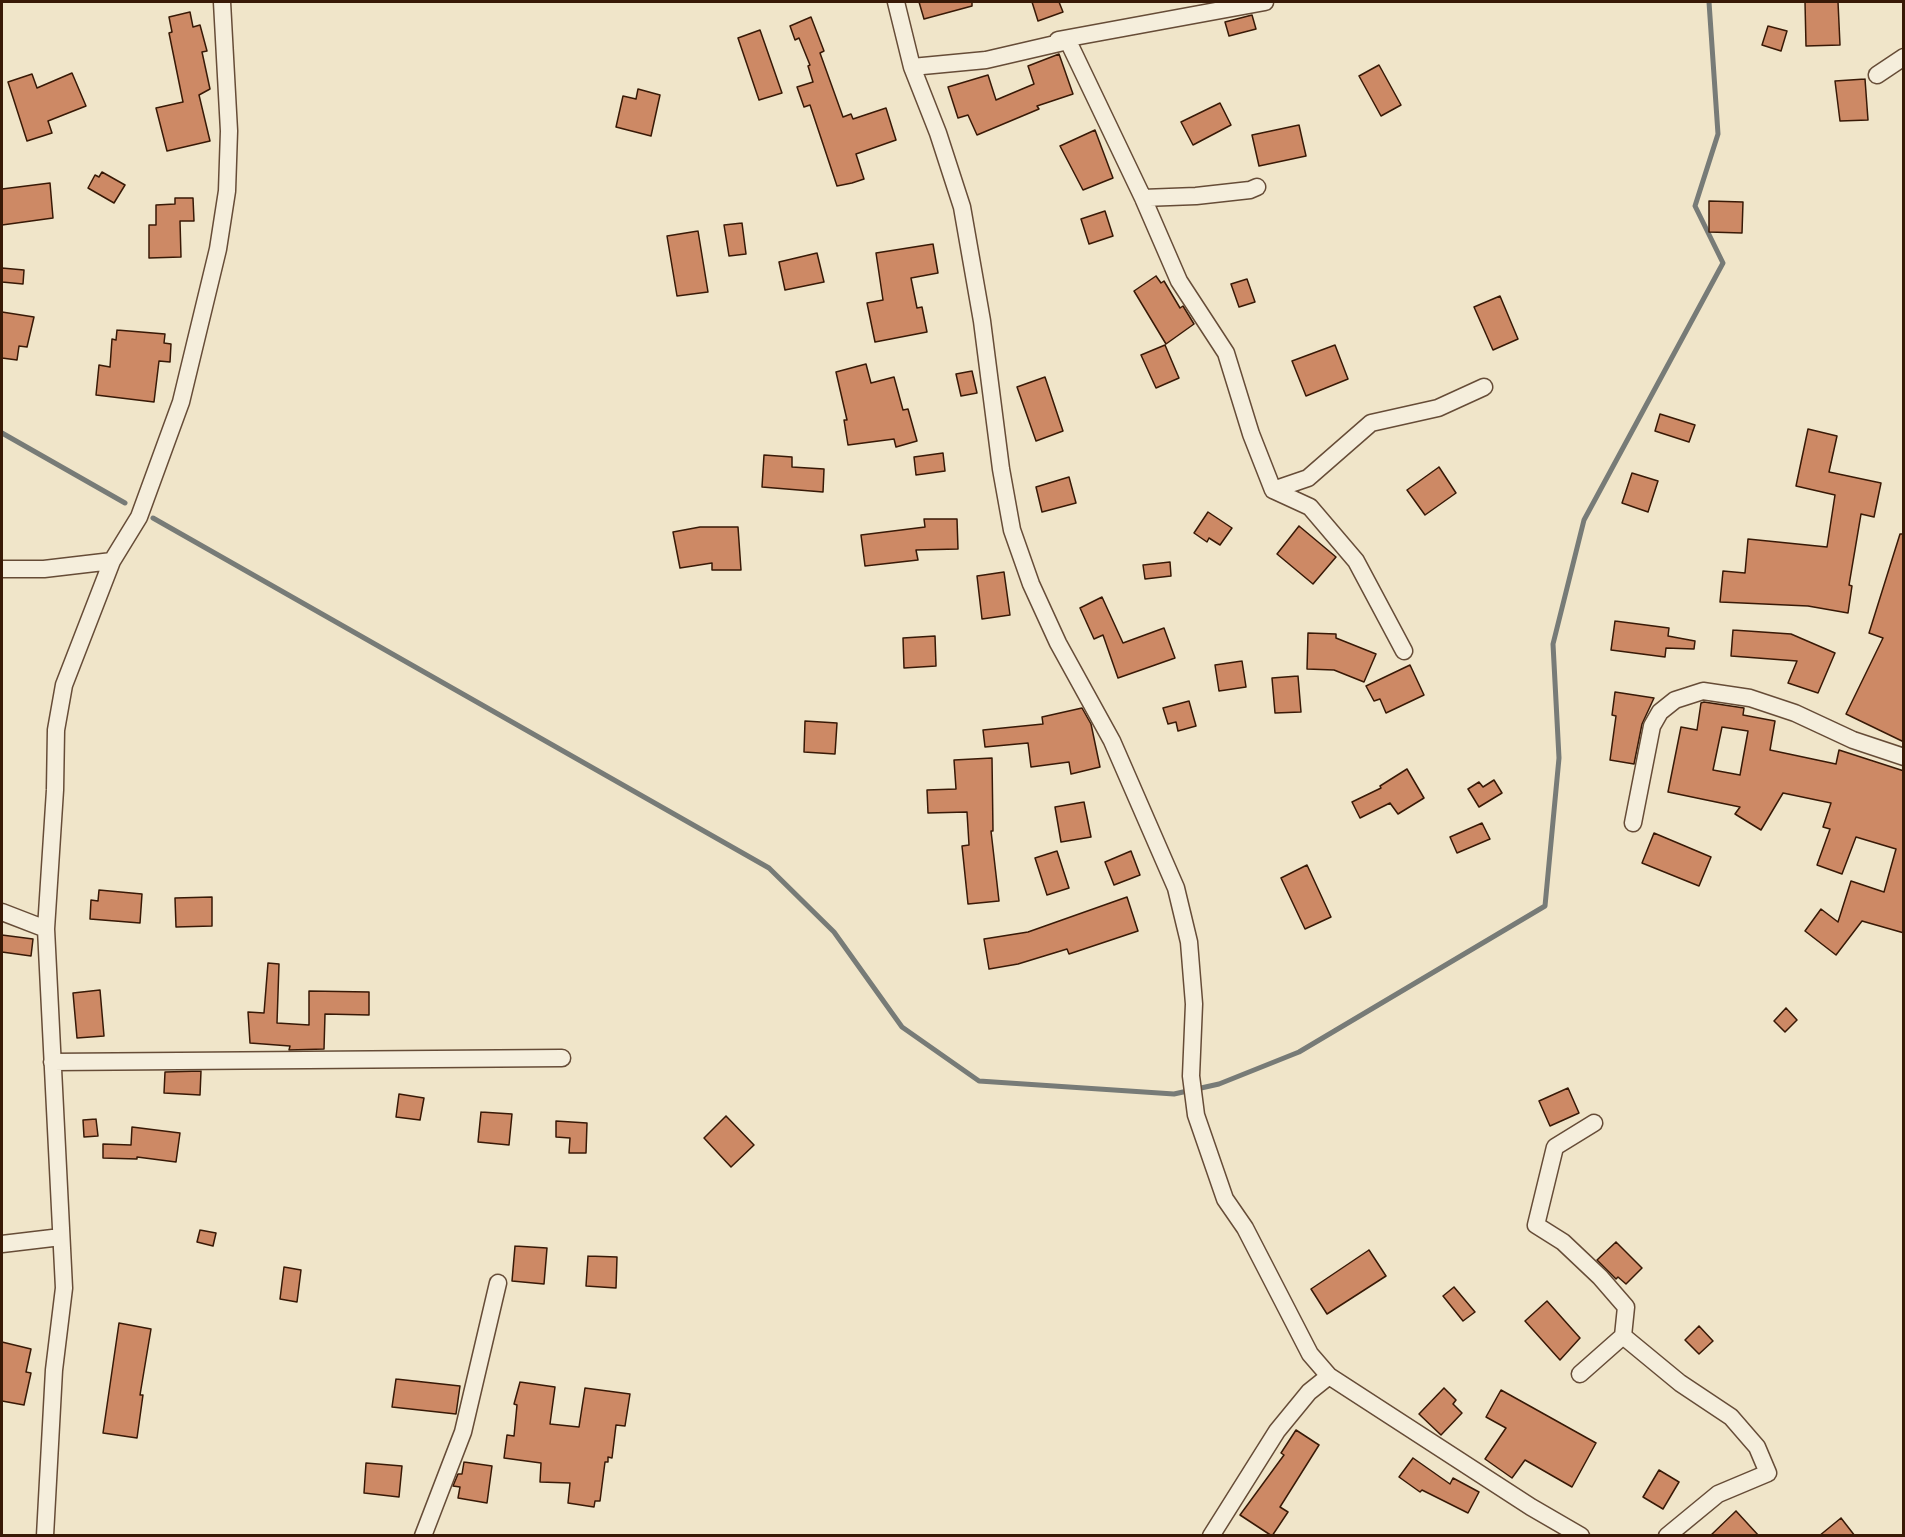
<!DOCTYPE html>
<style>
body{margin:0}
#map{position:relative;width:1905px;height:1537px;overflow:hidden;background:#f0e5c9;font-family:Cardo,serif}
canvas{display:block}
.frame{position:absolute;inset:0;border:3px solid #381906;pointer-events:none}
</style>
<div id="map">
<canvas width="1905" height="1537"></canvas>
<div class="frame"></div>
</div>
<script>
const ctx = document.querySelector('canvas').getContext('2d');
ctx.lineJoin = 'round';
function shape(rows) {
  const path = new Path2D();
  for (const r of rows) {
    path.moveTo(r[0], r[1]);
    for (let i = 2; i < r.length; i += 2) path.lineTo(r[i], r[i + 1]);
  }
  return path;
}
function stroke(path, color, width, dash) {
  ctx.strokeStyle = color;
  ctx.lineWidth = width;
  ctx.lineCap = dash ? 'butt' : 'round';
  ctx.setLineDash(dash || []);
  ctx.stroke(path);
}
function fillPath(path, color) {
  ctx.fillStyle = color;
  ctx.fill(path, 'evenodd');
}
stroke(shape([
 [2,433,125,503],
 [153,518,769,868,834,932,902,1027,979,1081,1174,1094,1219,1084,1299,1052,1545,906,1559,758,1553,644,1584,520,1723,263,1695,206,1718,134,1709,2]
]), '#777b77', 5);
const building = shape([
 [919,2,972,2,972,6,924,19,919,2],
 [1032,2,1059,2,1063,12,1038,21,1032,2],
 [1805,2,1838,2,1840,45,1806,46,1805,2],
 [190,12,193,27,200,25,207,51,202,52,210,89,199,95,210,141,167,151,156,108,183,102,169,33,172,32,169,17,190,12],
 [1252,15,1256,29,1229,36,1225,22,1252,15],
 [811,17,824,51,820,53,843,117,851,114,853,119,886,108,896,140,856,154,864,179,852,183,837,186,810,105,804,107,797,87,813,82,808,66,810,65,799,38,795,40,790,26,811,17],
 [1768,26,1787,31,1781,51,1762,45,1768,26],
 [760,30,782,93,759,100,738,38,760,30],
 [1059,54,1073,94,1037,106,1039,109,977,135,968,115,958,118,948,87,988,75,996,100,1034,84,1028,66,1059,54],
 [1379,65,1401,105,1381,116,1359,76,1379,65],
 [72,73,86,106,48,121,52,133,27,141,8,82,32,74,37,88,72,73],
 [1865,79,1868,120,1840,121,1835,81,1865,79],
 [638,89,660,95,651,136,616,127,623,96,636,99,638,89],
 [1220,103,1231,125,1193,145,1181,122,1220,103],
 [1299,125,1306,156,1259,166,1252,135,1299,125],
 [1095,130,1113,178,1083,190,1060,146,1095,130],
 [102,172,125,185,114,203,88,188,95,175,99,177,102,172],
 [50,183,53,218,2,225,2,189,50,183],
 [175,198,193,198,194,221,180,221,181,257,149,258,149,225,156,225,156,205,175,204,175,198],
 [1709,201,1743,202,1742,233,1709,232,1709,201],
 [1105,211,1113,236,1089,244,1081,219,1105,211],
 [742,223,746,254,729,256,724,225,742,223],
 [698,231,708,292,677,296,667,236,698,231],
 [933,244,938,273,911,278,917,308,922,307,927,332,875,342,867,303,883,300,876,253,933,244],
 [817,253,824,282,785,290,779,262,817,253],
 [2,268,24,270,23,284,2,282,2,268],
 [1156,276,1161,283,1164,281,1180,308,1183,306,1194,324,1166,344,1134,291,1156,276],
 [1247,279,1255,302,1239,307,1231,284,1247,279],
 [1500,296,1518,339,1493,350,1474,307,1500,296],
 [2,312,34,317,27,347,19,346,17,360,2,358,2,312],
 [117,330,165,334,164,343,171,344,170,362,159,361,154,402,96,395,99,365,110,367,112,339,116,340,117,330],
 [1165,345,1179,378,1156,388,1141,355,1165,345],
 [1335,345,1348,379,1306,396,1292,361,1335,345],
 [866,364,871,383,894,377,903,410,908,409,917,441,896,447,894,439,848,445,844,420,847,420,836,372,866,364],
 [972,371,977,393,961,396,956,374,972,371],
 [1045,377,1063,431,1036,441,1017,387,1045,377],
 [1660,414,1695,425,1689,442,1655,431,1660,414],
 [1808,429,1837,436,1829,472,1881,483,1874,517,1861,514,1849,585,1852,586,1848,613,1808,606,1720,602,1723,571,1745,573,1748,539,1827,547,1835,495,1796,486,1808,429],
 [943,453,945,471,916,475,914,457,943,453],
 [764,455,792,457,792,467,824,469,823,492,762,487,764,455],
 [1439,467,1456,493,1425,515,1407,490,1439,467],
 [1632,473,1658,481,1648,512,1622,503,1632,473],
 [1069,477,1076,503,1042,512,1036,487,1069,477],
 [1208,512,1232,528,1220,545,1209,538,1207,542,1194,533,1208,512],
 [924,519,957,519,958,549,916,550,918,560,865,566,861,535,925,527,924,519],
 [1299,526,1336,557,1313,584,1277,554,1299,526],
 [700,527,738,527,741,570,712,570,712,563,680,568,673,532,700,527],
 [1900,534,1904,534,1904,742,1846,714,1883,638,1869,633,1900,534],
 [1170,562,1171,576,1145,579,1143,565,1170,562],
 [1004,572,1010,615,982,619,977,576,1004,572],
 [1102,597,1123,643,1164,628,1175,658,1118,678,1103,635,1094,639,1080,608,1102,597],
 [1615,621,1669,628,1668,636,1695,641,1694,649,1666,648,1665,657,1611,650,1615,621],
 [1733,630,1791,634,1835,653,1818,693,1788,683,1797,661,1731,656,1733,630],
 [1308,633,1336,634,1336,638,1376,654,1364,682,1334,670,1307,669,1308,633],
 [935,636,936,666,904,668,903,638,935,636],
 [1242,661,1246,687,1219,691,1215,665,1242,661],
 [1410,665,1424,695,1386,713,1380,699,1374,701,1366,686,1410,665],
 [1298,676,1301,712,1275,713,1272,678,1298,676],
 [1615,692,1654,698,1642,724,1634,764,1610,760,1616,716,1612,715,1615,692],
 [1189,701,1196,726,1178,731,1176,722,1168,724,1163,708,1189,701],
 [1704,702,1744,708,1743,715,1775,721,1770,750,1836,764,1839,750,1904,771,1904,933,1862,921,1836,955,1805,931,1821,909,1838,922,1851,881,1884,892,1896,849,1856,837,1842,874,1817,865,1830,829,1823,827,1831,803,1783,793,1761,830,1735,814,1740,807,1668,792,1681,727,1697,730,1701,703,1704,702],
 [1722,727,1748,731,1740,775,1713,770,1722,727],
 [1082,708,1091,724,1100,767,1071,774,1069,762,1031,767,1028,743,985,747,983,730,1043,724,1042,717,1082,708],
 [805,721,837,723,835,754,804,752,805,721],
 [992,758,993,831,991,831,999,901,968,904,962,846,969,845,967,812,928,813,927,790,956,789,954,760,992,758],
 [1407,769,1424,798,1398,814,1390,803,1360,818,1352,802,1381,788,1380,786,1407,769],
 [1494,780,1502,793,1479,807,1468,789,1479,782,1483,787,1494,780],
 [1084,802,1091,837,1061,842,1055,807,1084,802],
 [1482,823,1490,839,1457,853,1450,837,1482,823],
 [1654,833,1711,857,1699,886,1642,863,1654,833],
 [1057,851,1069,888,1047,895,1035,858,1057,851],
 [1131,851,1140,875,1114,885,1105,862,1131,851],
 [1307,865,1331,917,1305,929,1281,878,1307,865],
 [99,890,142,894,140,923,90,919,91,900,98,901,99,890],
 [212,897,212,926,176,927,175,898,212,897],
 [1127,897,1138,931,1069,954,1067,949,1018,964,989,969,984,939,1028,932,1127,897],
 [2,935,33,939,31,956,2,952,2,935],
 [268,963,279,964,277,1023,309,1025,309,991,369,992,369,1015,325,1014,324,1049,289,1050,290,1046,250,1043,248,1012,264,1013,268,963],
 [100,990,104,1036,77,1038,73,993,100,990],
 [1786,1008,1797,1020,1785,1032,1774,1021,1786,1008],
 [201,1071,200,1095,164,1093,165,1072,201,1071],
 [1568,1088,1579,1113,1550,1126,1539,1101,1568,1088],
 [399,1094,424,1098,420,1120,396,1117,399,1094],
 [481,1112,512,1114,509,1145,478,1142,481,1112],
 [726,1116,754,1145,731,1167,704,1138,726,1116],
 [96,1119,98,1136,84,1137,83,1120,96,1119],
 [556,1121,587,1123,586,1153,569,1153,570,1138,556,1137,556,1121],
 [132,1127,180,1133,176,1162,137,1157,137,1159,103,1158,103,1144,131,1145,132,1127],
 [200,1230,216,1233,213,1246,197,1242,200,1230],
 [1616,1242,1642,1268,1626,1284,1618,1277,1616,1279,1597,1260,1616,1242],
 [515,1246,547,1248,544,1284,512,1281,515,1246],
 [1369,1250,1386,1276,1327,1314,1311,1289,1369,1250],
 [588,1256,617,1257,616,1288,586,1286,588,1256],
 [284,1267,301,1270,297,1302,280,1299,284,1267],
 [1454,1287,1475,1312,1463,1321,1443,1296,1454,1287],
 [1547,1301,1580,1338,1560,1360,1525,1321,1547,1301],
 [119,1323,151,1329,140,1395,143,1395,137,1438,103,1433,119,1323],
 [1699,1326,1713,1341,1699,1354,1685,1340,1699,1326],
 [2,1342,31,1349,26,1372,31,1373,24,1405,2,1401,2,1342],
 [396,1379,460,1386,456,1414,392,1407,396,1379],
 [520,1382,555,1387,550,1424,579,1427,585,1388,630,1394,625,1426,616,1425,612,1458,608,1457,608,1462,605,1462,600,1501,595,1501,594,1507,568,1503,570,1483,540,1482,541,1463,504,1458,507,1435,514,1436,517,1405,514,1404,520,1382],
 [1444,1388,1456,1400,1453,1404,1462,1413,1441,1435,1419,1414,1444,1388],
 [1501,1390,1596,1443,1572,1487,1525,1460,1512,1478,1485,1459,1506,1428,1486,1417,1501,1390],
 [1296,1430,1319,1445,1280,1507,1288,1512,1272,1536,1240,1515,1284,1455,1281,1453,1296,1430],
 [1413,1458,1450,1484,1453,1478,1479,1492,1468,1513,1422,1490,1420,1492,1399,1477,1413,1458],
 [464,1462,492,1466,487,1503,458,1498,460,1487,453,1486,458,1474,462,1474,464,1462],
 [366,1463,402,1466,399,1497,364,1493,366,1463],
 [1659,1470,1679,1482,1663,1509,1643,1497,1659,1470],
 [1736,1511,1759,1536,1710,1536,1736,1511],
 [1841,1518,1855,1536,1819,1536,1841,1518]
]);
fillPath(building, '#cd8965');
stroke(building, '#381906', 1.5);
const minor = shape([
 [896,2,912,67,938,133,962,207,982,321,1001,469,1012,530,1031,584,1058,643,1112,741,1176,888,1189,942,1194,1004,1191,1076,1196,1115,1225,1199,1245,1228,1310,1354,1329,1376,1531,1507,1581,1536],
 [1058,40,1265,2],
 [912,67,986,60,1068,41,1143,198,1179,281,1226,353,1251,434,1273,490,1310,507,1356,561,1404,651],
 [1877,75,1904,57],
 [1143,198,1196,196,1250,190,1257,187],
 [1273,490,1308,478,1371,423,1438,408,1484,387],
 [2,569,44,569,112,561],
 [1633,823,1652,726,1660,712,1675,700,1703,691,1750,698,1795,713,1853,740,1904,757],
 [2,912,46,929],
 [52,1062,562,1058],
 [1594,1123,1555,1147,1536,1225,1563,1242,1600,1277,1626,1307,1623,1336],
 [2,1244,61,1237],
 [1580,1374,1623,1336,1680,1383,1731,1417,1757,1447,1768,1473,1718,1494,1667,1536],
 [45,1536,54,1370,64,1288,46,929,55,790,56,730,64,685,112,561,139,517,181,402,218,249,227,191,229,131,222,2],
 [423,1536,463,1432,498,1283],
 [1211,1536,1277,1431,1309,1392,1329,1376]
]);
stroke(minor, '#664c37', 19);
stroke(minor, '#f5eedc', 16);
</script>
